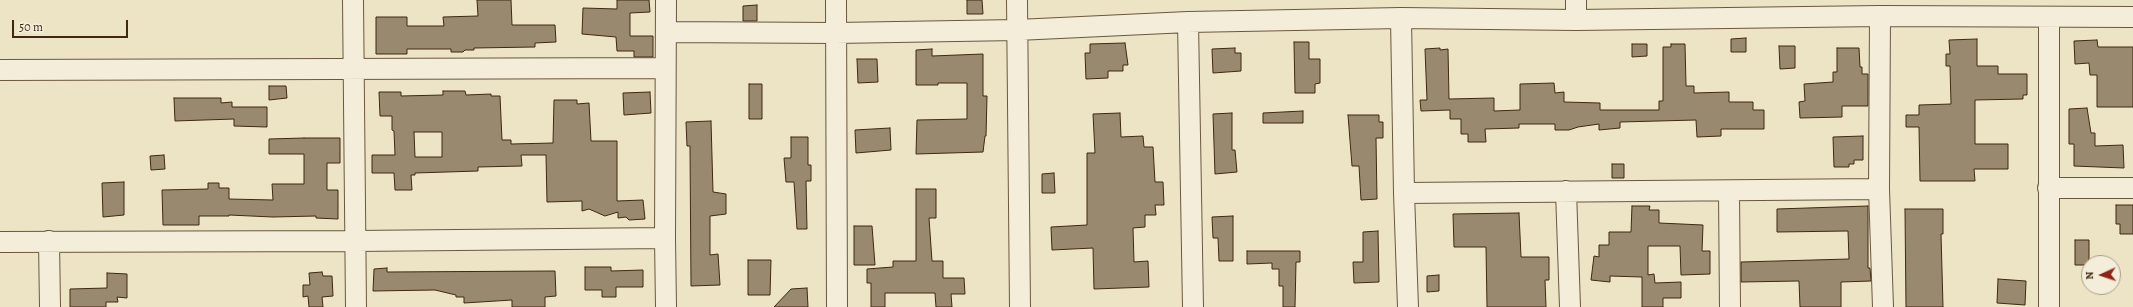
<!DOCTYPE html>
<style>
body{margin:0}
#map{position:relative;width:2133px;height:307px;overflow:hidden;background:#ede4c6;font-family:Alegreya,serif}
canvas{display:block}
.north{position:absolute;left:2081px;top:255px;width:40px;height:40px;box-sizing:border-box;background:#f3edda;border:1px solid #ab9f89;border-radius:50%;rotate:267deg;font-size:11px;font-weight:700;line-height:16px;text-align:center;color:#3e2910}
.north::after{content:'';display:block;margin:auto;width:14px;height:18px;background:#8f2418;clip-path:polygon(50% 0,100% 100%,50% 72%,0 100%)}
.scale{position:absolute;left:12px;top:20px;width:116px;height:18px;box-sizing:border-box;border:2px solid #3e2910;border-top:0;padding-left:5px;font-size:12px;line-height:14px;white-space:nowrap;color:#3e2910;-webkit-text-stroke:3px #f3edda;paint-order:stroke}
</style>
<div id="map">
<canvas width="2133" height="307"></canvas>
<div class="north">N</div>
<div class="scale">50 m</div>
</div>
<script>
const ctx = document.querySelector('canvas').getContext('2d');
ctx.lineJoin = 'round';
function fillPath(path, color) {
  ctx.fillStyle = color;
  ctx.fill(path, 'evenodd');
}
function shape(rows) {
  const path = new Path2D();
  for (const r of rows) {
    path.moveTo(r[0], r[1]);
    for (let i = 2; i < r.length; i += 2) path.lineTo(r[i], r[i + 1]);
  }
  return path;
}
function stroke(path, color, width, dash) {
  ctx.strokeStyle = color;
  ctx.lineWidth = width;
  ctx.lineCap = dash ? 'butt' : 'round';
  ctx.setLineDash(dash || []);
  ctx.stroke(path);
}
const building = shape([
 [477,0,511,0,512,25,555,25,556,42,535,43,535,47,474,48,474,50,465,50,463,52,451,52,451,49,407,49,407,54,376,54,376,17,407,17,407,26,444,26,443,17,478,16,477,0],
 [617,0,649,0,650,12,630,13,630,36,653,36,653,57,634,57,634,51,617,51,616,37,582,34,583,8,617,9,617,0],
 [967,0,982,0,983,14,967,14,967,0],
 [757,5,757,21,743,21,743,6,757,5],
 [1746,38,1746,52,1731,52,1731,39,1746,38],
 [1977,39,1977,66,1998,66,1998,74,2027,74,2027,95,2023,95,2023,99,1975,100,1975,144,2008,144,2008,169,1974,169,1975,181,1920,181,1919,127,1906,127,1906,115,1919,115,1919,105,1951,104,1950,66,1946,66,1946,54,1950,54,1949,40,1977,39],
 [2097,40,2098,47,2133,47,2133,107,2097,107,2097,75,2090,75,2089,63,2075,64,2074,41,2097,40],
 [1294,42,1309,42,1309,59,1320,59,1320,83,1315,84,1315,93,1295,93,1294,42],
 [1125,43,1128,65,1123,65,1123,71,1108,71,1108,78,1086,79,1085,53,1090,53,1090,44,1125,43],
 [1632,44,1647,44,1647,56,1632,57,1632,44],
 [1671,44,1685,44,1686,86,1694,86,1694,93,1729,92,1729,102,1753,102,1753,110,1764,110,1764,129,1721,129,1721,136,1697,137,1696,120,1620,122,1620,128,1599,130,1599,124,1578,127,1569,130,1555,130,1555,124,1519,124,1519,128,1485,129,1486,142,1468,142,1468,134,1461,134,1461,119,1450,119,1450,110,1421,111,1420,100,1427,100,1425,49,1440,48,1440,50,1448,49,1449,99,1494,98,1494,111,1520,110,1520,84,1554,83,1555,93,1564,92,1564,102,1600,103,1600,110,1659,110,1659,101,1663,101,1663,47,1671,47,1671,44],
 [1779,46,1795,46,1795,68,1780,69,1779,46],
 [1235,48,1235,53,1241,53,1241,71,1213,73,1212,49,1235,48],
 [1837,48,1859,48,1860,67,1862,67,1862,74,1868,74,1868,106,1842,106,1842,117,1800,118,1799,102,1805,101,1804,84,1833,82,1833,72,1837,72,1837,48],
 [932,49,932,56,983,54,983,96,987,96,986,136,985,136,983,152,916,154,917,120,967,119,967,83,938,83,938,85,916,85,916,50,932,49],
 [857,59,877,59,878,82,858,83,857,59],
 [749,84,762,84,762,119,749,119,749,84],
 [269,86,286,86,287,98,269,100,269,86],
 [443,91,465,91,466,95,491,94,491,96,500,96,502,140,511,140,511,144,553,143,554,100,577,100,577,104,589,103,591,141,617,141,617,201,643,200,645,219,629,220,626,217,618,218,618,212,605,216,589,209,582,211,582,201,547,202,546,155,521,155,522,166,478,167,478,171,415,173,415,175,411,175,412,190,395,190,394,173,372,173,372,155,395,155,394,131,392,130,392,116,380,116,379,92,401,92,401,96,443,95,443,91],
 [414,132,442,132,442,157,415,157,414,132],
 [650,92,651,113,624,115,623,93,650,92],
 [174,98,221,98,221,103,232,102,232,107,267,107,267,127,234,126,234,119,175,121,174,98],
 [2087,108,2091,133,2095,133,2095,146,2123,145,2124,168,2074,166,2074,144,2069,144,2069,109,2087,108],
 [1303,111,1303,123,1263,123,1263,113,1303,111],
 [1120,113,1121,137,1143,136,1144,147,1153,147,1155,182,1163,182,1164,205,1155,205,1156,215,1145,215,1145,227,1133,228,1134,262,1148,261,1149,287,1094,289,1093,248,1052,250,1051,227,1087,225,1087,153,1095,153,1093,114,1120,113],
 [1232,113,1232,150,1235,150,1237,172,1215,174,1213,114,1232,113],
 [1348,115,1379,115,1379,122,1383,122,1383,138,1376,138,1377,199,1361,200,1359,166,1352,166,1348,115],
 [711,121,713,192,726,194,726,214,710,216,710,255,718,254,720,285,691,286,690,146,687,146,686,122,711,121],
 [890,128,891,150,856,153,855,130,890,128],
 [1863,136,1863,160,1854,160,1854,164,1849,164,1849,167,1834,167,1833,137,1863,136],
 [791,137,808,137,808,165,811,165,811,181,806,181,807,229,797,229,794,182,786,182,784,158,791,158,791,137],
 [304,138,340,138,340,163,327,163,327,190,338,190,338,219,316,218,316,216,273,217,229,215,229,216,199,216,199,225,163,225,162,190,208,189,208,183,219,183,219,188,229,188,229,199,273,200,272,184,304,184,304,154,269,154,269,139,304,138],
 [164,155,165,169,151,170,150,156,164,155],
 [1612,164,1624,164,1624,178,1612,178,1612,164],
 [1054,173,1055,193,1042,193,1042,174,1054,173],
 [124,182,124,215,103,217,102,183,124,182],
 [916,189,936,189,936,218,929,218,932,261,943,261,943,278,964,278,965,294,951,294,952,307,936,307,935,293,885,293,885,307,871,307,871,283,867,283,867,269,893,267,893,261,916,261,916,189],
 [2116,205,2133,205,2133,234,2120,234,2120,224,2116,224,2116,205],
 [1632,206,1650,206,1649,210,1659,210,1659,223,1703,225,1702,251,1710,251,1710,274,1681,275,1680,246,1648,246,1648,275,1654,274,1655,283,1681,282,1681,298,1663,298,1663,307,1642,307,1642,277,1610,276,1610,282,1591,280,1594,256,1599,257,1599,245,1609,245,1609,232,1631,232,1632,206],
 [1868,206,1868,268,1870,268,1871,281,1841,282,1841,307,1800,307,1799,281,1741,282,1741,262,1849,259,1848,231,1777,232,1777,209,1868,206],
 [1905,209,1943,209,1943,234,1941,234,1943,307,1906,307,1905,209],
 [1519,213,1521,257,1549,257,1549,280,1545,280,1546,307,1487,307,1486,247,1454,247,1453,214,1519,213],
 [1233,216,1233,261,1219,261,1218,238,1213,238,1212,217,1233,216],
 [854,226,872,226,875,265,854,265,854,226],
 [1378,231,1379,282,1354,283,1353,262,1363,262,1363,232,1378,231],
 [2075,240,2089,240,2089,265,2075,265,2075,240],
 [1247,251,1300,251,1300,262,1296,262,1295,307,1283,307,1283,286,1279,286,1279,269,1272,269,1272,263,1247,264,1247,251],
 [748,260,771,260,770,295,748,295,748,260],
 [585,267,611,267,611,271,643,270,643,287,616,287,616,297,602,297,602,290,585,290,585,267],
 [387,268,387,272,555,271,556,296,545,297,545,307,512,307,512,300,464,303,464,297,456,297,456,295,435,290,373,291,374,269,387,268],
 [322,272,323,276,332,276,333,296,322,297,323,307,309,307,308,296,303,297,303,285,310,285,309,273,322,272],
 [107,273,127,274,127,298,117,297,118,302,106,302,106,307,70,307,70,289,107,288,107,273],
 [1439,275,1439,291,1427,292,1427,276,1439,275],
 [1998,279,2026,281,2025,305,1997,303,1998,279],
 [807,288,808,307,774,307,791,289,807,288]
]);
fillPath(building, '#998a6f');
stroke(building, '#3e2910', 1);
const minor = shape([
 [353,0,356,307],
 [666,0,665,238,666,307],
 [836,0,837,307],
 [1017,0,1020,307],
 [1576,0,1576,20],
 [1880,16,1879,189,1883,307],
 [2049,17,2049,307],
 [1401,18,1404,193,1408,307],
 [1188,22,1193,307],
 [666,32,836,33,1017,30,1188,22,1401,18,1576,20,1880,16,2133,17],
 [0,70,665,68],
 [2048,188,2133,188],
 [1566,191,1570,307],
 [1729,192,1730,307],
 [1404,193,1879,189],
 [49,241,50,307],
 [0,242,355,241,665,238]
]);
stroke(minor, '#6a583e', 22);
stroke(minor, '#f3edda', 20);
</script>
